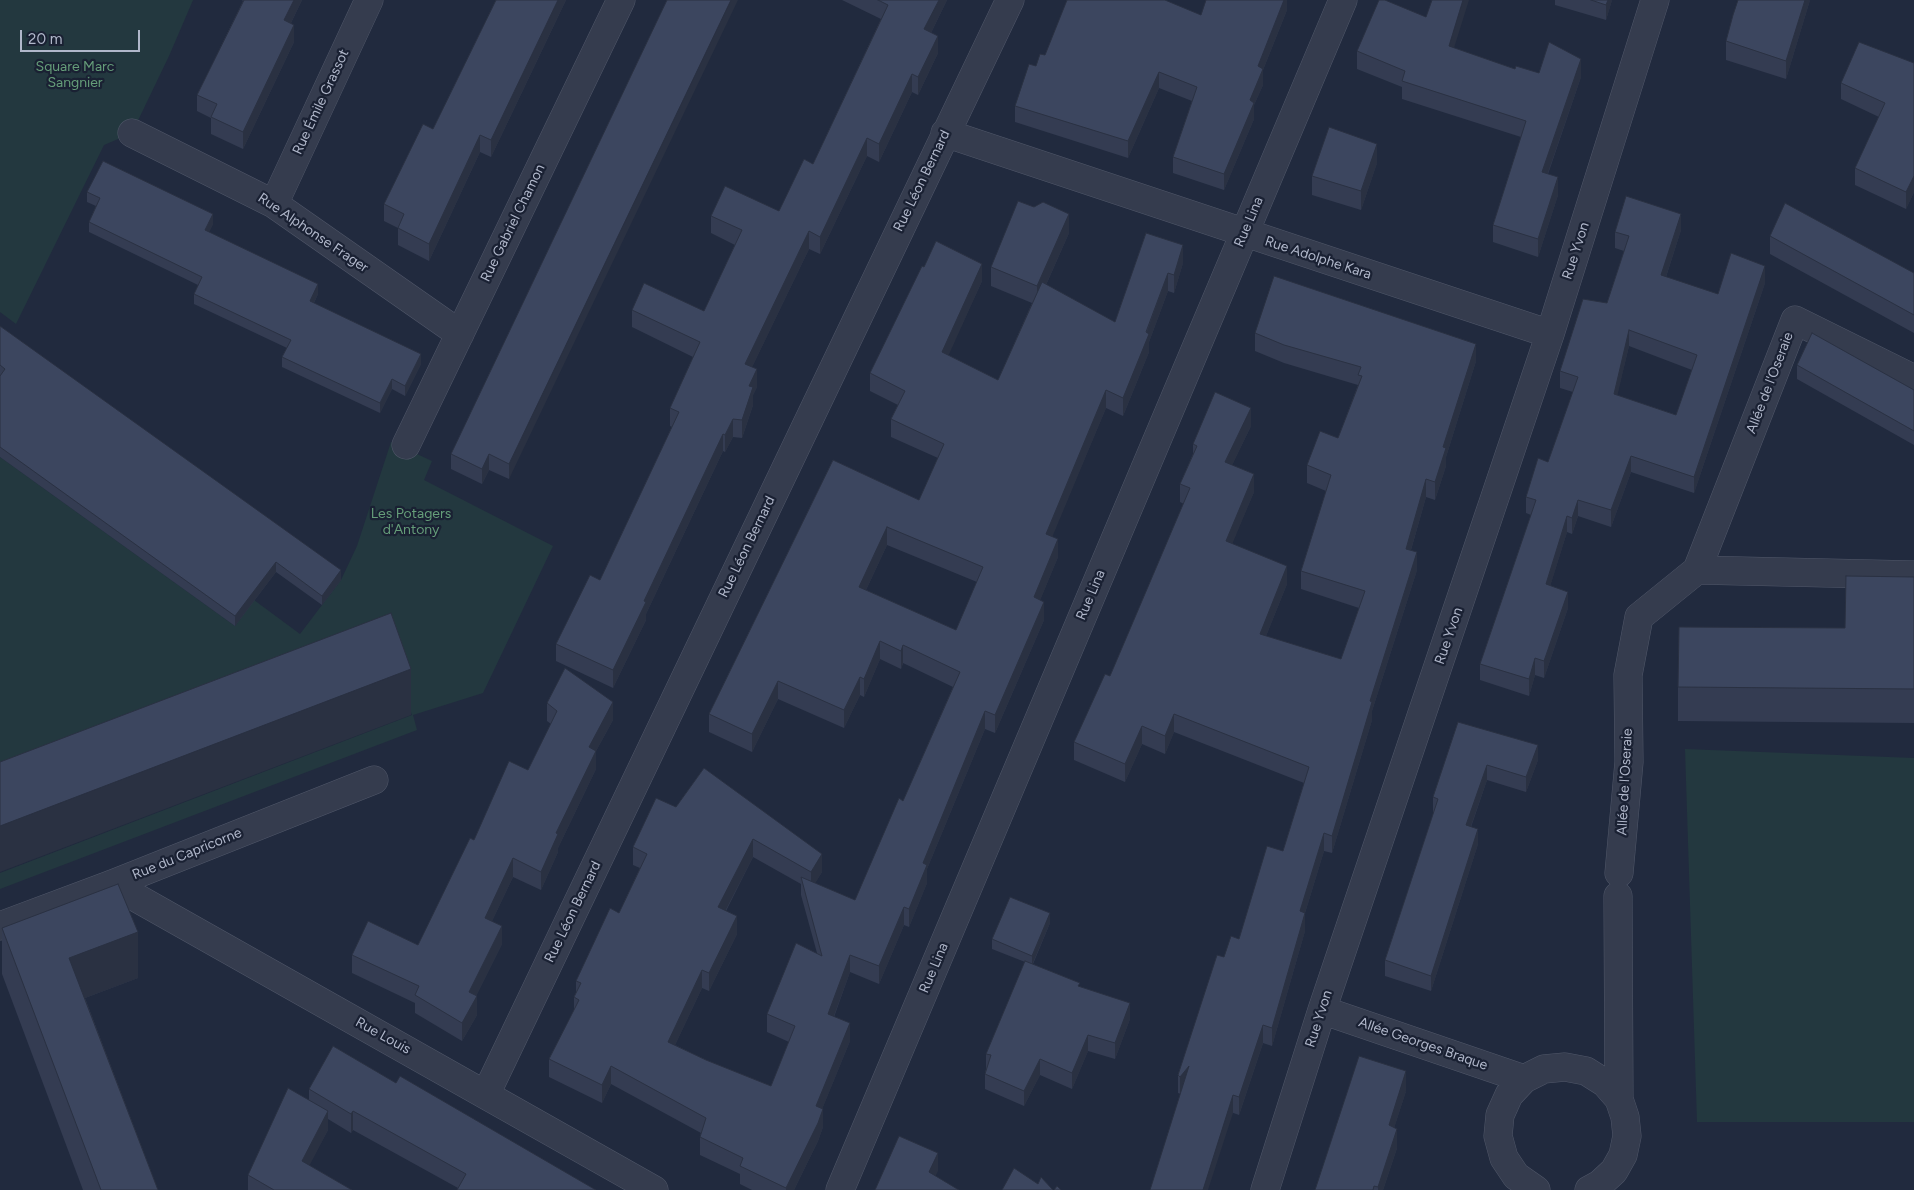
<!DOCTYPE html>
<meta charset="utf-8">
<style>
body{margin:0}
#map{position:relative;width:1914px;height:1190px;overflow:hidden;background:#212a3e;font-family:Figtree,sans-serif}
canvas{display:block}
.scale{position:absolute;left:20px;top:30px;width:120px;height:22px;box-sizing:border-box;border:2px solid #b0b7ca;border-top:0;padding-left:6px;font-size:15px;line-height:18px;white-space:nowrap;color:#b0b7ca;-webkit-text-stroke:4px #1a2133;paint-order:stroke}
</style>
<div id="map">
<canvas width="1914" height="1190"></canvas>
<div class="scale">20 m</div>
</div>
<script>
const ctx = document.querySelector('canvas').getContext('2d');
ctx.lineJoin = 'round';
function fillPath(path, color) {
  ctx.fillStyle = color;
  ctx.fill(path, 'evenodd');
}
function shape(rows) {
  const path = new Path2D();
  for (const r of rows) {
    path.moveTo(r[0], r[1]);
    for (let i = 2; i < r.length; i += 2) path.lineTo(r[i], r[i + 1]);
  }
  return path;
}
function stroke(path, color, width, dash) {
  ctx.strokeStyle = color;
  ctx.lineWidth = width;
  ctx.lineCap = dash ? 'butt' : 'round';
  ctx.setLineDash(dash || []);
  ctx.stroke(path);
}
function label(font, color, halo, rows, align = 'center') {
  ctx.font = font + ' Figtree,sans-serif';
  ctx.lineWidth = 4.5;
  ctx.setLineDash([]);
  ctx.textBaseline = 'middle';
  ctx.strokeStyle = halo;
  ctx.fillStyle = color;
  for (const [text, x, y, turn = 0] of rows) {
    ctx.save();
    ctx.translate(x, y);
    ctx.rotate((+turn || 0) * Math.PI / 180);
    ctx.textAlign = isNaN(turn) ? turn : align;
    if (halo) ctx.strokeText(text, 0, 0);
    ctx.fillText(text, 0, 0);
    ctx.restore();
  }
}
fillPath(shape([
 [0,0,193,0,169,56,132,133,104,145,16,324,0,312],
 [391,442,432,461,424,480,553,546,483,693,413,715,417,730,0,889,0,873,412,715,391,660,0,808,0,457,235,626,254,600,300,634,341,580,357,546],
 [1685,749,1914,758,1914,1122,1697,1122]
]), '#23383f');
const minor = shape([
 [132,133,274,204,460,334],
 [945,133,1550,334],
 [274,204,369,0],
 [406,445,621,0],
 [1697,570,1914,575],
 [1619,873,1629,762,1628,675,1639,617,1697,570,1795,320,1914,379],
 [112,884,654,1190],
 [1618,896,1619,1099],
 [0,926,112,884,374,780],
 [1322,1010,1524,1079],
 [486,1094,1010,0],
 [840,1190,1343,0],
 [1265,1190,1322,1010,1550,334,1655,0],
 [1536,1190,1516,1176,1504,1158,1498,1136,1500,1115,1509,1095,1524,1079,1544,1069,1565,1067,1586,1071,1605,1083,1619,1099,1625,1117,1627,1136,1623,1155,1614,1171,1600,1184,1589,1190]
]);
stroke(minor, '#505769', 29);
stroke(minor, '#353c4e', 28);
fillPath(shape([
 [242,0,302,0,291,23,294,42,243,149,211,134,211,118,197,111,197,95,243,1],
 [496,0,566,0,491,157,480,152,429,261,398,245,398,228,384,221,384,204,433,129],
 [667,0,509,479,489,470,482,484,451,469,451,454],
 [842,0,947,0,931,33,938,53,918,95,912,92,879,162,867,156,820,254,809,249,752,367,757,387,753,395,753,405,742,438,733,437,725,452,723,451,646,614,646,620,613,688,556,661,556,644,600,580,672,427,670,426,670,408,693,357,632,327,632,310,704,311,735,245,711,233,711,216,779,211,813,164,881,19],
 [1287,0,1287,10,1263,70,1263,85,1254,105,1254,119,1224,190,1173,173,1173,157,1192,101,1159,88,1128,158,1015,122,1015,106,1036,66,1045,55,1201,15],
 [1555,0,1612,0,1606,20,1555,5],
 [1810,0,1786,79,1726,60,1726,41],
 [1426,17,1454,48,1515,69,1539,73,1581,77,1548,174,1558,195,1538,257,1493,242,1493,225,1521,137,1402,99,1402,87,1357,69,1357,51],
 [1914,63,1914,192,1906,209,1855,185,1855,168,1879,117,1841,99,1841,83],
 [1377,163,1361,210,1312,195,1312,176],
 [87,192,213,224,209,232,318,294,314,303,421,364,405,396,392,389,380,413,282,367,282,357,287,348,194,304,194,294,198,285,89,232,89,222,96,206,87,202],
 [1681,230,1666,277,1718,294,1765,283,1694,493,1631,472,1611,527,1578,516,1572,534,1567,532,1550,586,1568,608,1544,678,1535,675,1529,696,1480,680,1480,664,1531,515,1526,513,1526,497,1548,462,1573,392,1560,388,1560,371,1607,303,1624,251,1615,248,1615,232],
 [1629,346,1692,370,1676,415,1617,395],
 [1069,233,1046,285,1115,322,1146,233,1183,263,1174,293,1168,291,1149,342,1149,352,1123,416,1106,408,1052,536,1058,557,1040,600,1044,620,995,733,985,729,927,869,927,883,909,927,904,925,879,984,850,972,834,1017,850,1041,822,1109,823,1127,818,1141,794,1190,752,1190,740,1184,740,1174,700,1155,700,1137,701,1133,611,1084,602,1103,549,1077,549,1059,574,1011,574,997,576,993,576,981,619,913,640,868,633,865,633,847,676,807,704,768,822,872,815,883,855,900,903,801,953,687,903,663,901,669,880,659,864,697,860,695,844,728,778,699,752,752,709,732,709,714,833,460,919,500,938,458,891,437,891,419,898,405,870,391,870,373,924,267,982,281,948,355,998,380,1032,303,991,286,991,267],
 [887,545,977,582,956,630,866,590],
 [753,857,801,884,801,895,817,953,767,1014,767,1032,789,1042,771,1086,706,1060,675,1045,702,988,709,991,737,934,726,911],
 [1770,236,1914,273,1914,333,1770,254],
 [0,326,341,580,322,605,276,572,235,626,0,457],
 [1255,333,1476,361,1446,457,1446,466,1435,500,1426,497,1411,550,1417,570,1372,711,1372,720,1332,853,1324,851,1305,913,1305,931,1272,1046,1263,1043,1239,1115,1178,1093,1178,1075,1224,957,1239,939,1283,851,1304,783,1174,732,1165,754,1142,744,1125,782,1074,760,1074,742,1110,676,1184,504,1180,502,1180,484,1193,454,1193,444,1251,426,1232,465,1254,492,1232,543,1287,584,1266,636,1341,659,1359,608,1301,589,1301,571,1326,491,1307,483,1307,465,1338,438,1358,385,1284,363,1255,351],
 [1797,365,1914,390,1914,445,1797,379],
 [1914,577,1914,723,1678,721,1678,687,1845,628],
 [547,703,613,720,596,751,596,769,558,848,558,852,541,890,513,877,492,921,502,944,476,996,477,1015,462,1041,415,1013,415,1003,352,973,352,955,418,945,474,840,528,770,551,724,547,721],
 [1458,722,1538,760,1526,792,1487,780,1471,827,1478,844,1431,991,1385,976,1385,960,1434,812,1433,812,1433,797],
 [1050,923,1033,964,1080,987,1130,1019,1115,1059,1088,1051,1072,1089,1040,1075,1024,1106,985,1089,985,1074,986,1069,986,1054,1025,962,992,949,992,939],
 [2,928,138,978,85,998,158,1190,83,1190,2,974],
 [396,1083,596,1190,458,1188,353,1130,351,1133,328,1119,328,1130,309,1165,352,1190,248,1190,248,1175,309,1100,309,1089],
 [1406,1091,1394,1128,1397,1148,1383,1190,1315,1190]
]), '#343c52');
fillPath(shape([
 [294,0,302,0,284,37,284,20],
 [558,0,566,0,491,157,491,140],
 [731,0,738,0,509,479,509,464],
 [939,0,947,0,924,47,924,29],
 [1284,0,1287,0,1287,10,1263,70,1263,85,1254,105,1254,119,1224,190,1224,174,1258,66],
 [1463,0,1469,0,1449,64,1449,46],
 [1608,0,1612,0,1606,20,1606,5],
 [1805,0,1810,0,1786,79,1786,61],
 [294,25,294,42,243,149,243,132],
 [938,36,938,53,918,95,918,77],
 [1581,59,1581,77,1542,190,1542,172],
 [1159,72,1159,88,1128,158,1128,141],
 [912,74,912,92,879,162,879,144],
 [480,135,480,152,429,261,429,244],
 [867,138,867,156,820,254,820,237],
 [1377,144,1377,163,1361,210,1361,191],
 [1914,176,1914,192,1906,209,1906,192],
 [1558,177,1558,195,1538,257,1538,239],
 [213,214,213,224,205,240,205,230],
 [1069,214,1069,233,1037,305,1037,286],
 [1681,214,1681,230,1661,292,1661,275],
 [809,231,809,249,745,382,745,364],
 [1183,245,1183,263,1174,293,1174,275],
 [982,264,982,281,942,370,942,352],
 [1765,266,1765,283,1694,493,1694,477],
 [1168,273,1168,291,1149,342,1149,352,1123,416,1123,398],
 [318,284,318,294,310,311,310,301],
 [1629,330,1629,346,1614,410,1614,394],
 [1476,344,1476,361,1446,457,1446,466,1435,500,1435,482,1443,447],
 [421,354,421,364,405,396,405,386],
 [757,369,757,387,753,395,753,405,742,438,742,420,749,386],
 [392,379,392,389,380,413,380,403],
 [1106,390,1106,408,1046,552,1046,534],
 [1251,408,1251,426,1225,480,1225,462],
 [733,419,733,437,725,452,725,435],
 [723,434,723,451,646,614,646,620,613,688,613,670,644,601],
 [489,454,489,470,482,484,482,469],
 [1631,456,1631,472,1611,527,1611,510],
 [1254,474,1254,492,1226,559,1226,541],
 [1426,479,1426,497,1406,567,1406,549],
 [1578,500,1578,516,1572,534,1572,518],
 [1567,516,1567,532,1546,600,1546,584],
 [887,527,887,545,859,605,859,587],
 [1058,539,1058,557,1034,615,1034,597],
 [1417,552,1417,570,1372,711,1372,720,1332,853,1332,836,1370,701],
 [276,562,276,572,235,626,235,616],
 [1287,566,1287,584,1260,651,1260,634],
 [341,570,341,580,322,605,322,596],
 [1568,592,1568,608,1544,678,1544,661],
 [1044,602,1044,620,995,733,995,715],
 [880,641,880,659,864,697,864,679],
 [903,645,903,663,901,669,901,651],
 [1535,658,1535,675,1529,696,1529,679],
 [411,669,411,715,0,872,0,826],
 [860,677,860,695,844,728,844,710],
 [778,681,778,699,752,752,752,734],
 [613,702,613,720,596,751,596,769,558,848,558,852,541,890,541,872,589,747],
 [985,711,985,729,927,869,927,883,909,927,909,909,923,863],
 [1174,714,1174,732,1165,754,1165,736],
 [1142,726,1142,744,1125,782,1125,764],
 [1538,745,1538,760,1526,792,1526,777],
 [1487,765,1487,780,1466,840,1466,825],
 [1478,829,1478,844,1431,991,1431,976],
 [1324,833,1324,851,1300,929,1300,911],
 [753,839,753,857,718,925,718,907],
 [822,854,822,872,811,890,811,872],
 [513,858,513,877,485,936,485,918],
 [904,907,904,925,879,984,879,966],
 [1050,913,1050,923,1032,965,1032,956],
 [1305,913,1305,931,1272,1046,1272,1028],
 [737,916,737,934,709,991,709,973],
 [502,926,502,944,469,1010,469,992],
 [138,932,138,978,69,1004,69,958],
 [850,955,850,972,828,1032,828,1014],
 [702,970,702,988,668,1060,668,1042],
 [477,996,477,1015,462,1041,462,1023],
 [1130,1003,1130,1019,1115,1059,1115,1043],
 [850,1023,850,1041,816,1124,816,1106],
 [1263,1025,1263,1043,1239,1115,1239,1097],
 [1088,1035,1088,1051,1072,1089,1072,1073],
 [1040,1059,1040,1075,1024,1106,1024,1091],
 [611,1066,611,1084,602,1103,602,1085],
 [1189,1066,1180,1095,1180,1077],
 [1406,1071,1406,1091,1389,1144,1389,1125],
 [1233,1095,1233,1113,1208,1190,1203,1190],
 [823,1109,823,1127,818,1141,794,1190,786,1190,786,1188],
 [328,1111,328,1130,302,1180,302,1161],
 [353,1111,353,1130,351,1133,351,1114],
 [1397,1129,1397,1148,1383,1190,1378,1190,1378,1187],
 [938,1153,938,1171,929,1190,929,1172]
]), '#2a3142');
const building = shape([
 [244,0,294,0,284,20,294,25,243,132,211,117,217,104,197,95,244,0],
 [496,0,558,0,491,140,480,135,429,244,398,228,404,214,384,204,423,124,433,129,496,0],
 [667,0,731,0,509,464,489,454,482,469,451,454,667,0],
 [878,0,939,0,924,29,938,36,918,77,912,74,879,144,867,138,820,237,809,231,745,364,757,369,749,386,753,387,742,420,733,419,725,435,723,434,644,601,646,602,613,670,556,644,590,575,600,580,679,412,670,408,700,342,632,310,644,283,704,311,742,230,711,216,725,186,779,211,804,159,813,164,888,5,878,0],
 [1067,0,1165,0,1201,15,1206,0,1284,0,1258,66,1263,69,1250,100,1254,103,1224,174,1173,157,1197,87,1159,72,1128,141,1015,106,1029,64,1036,66,1040,54,1045,55,1067,0],
 [1379,0,1385,0,1426,17,1432,0,1463,0,1449,46,1515,69,1516,66,1539,73,1549,42,1581,59,1542,172,1558,177,1538,239,1493,225,1526,121,1402,81,1405,71,1357,51,1379,0],
 [1591,0,1608,0,1606,5,1591,0],
 [1738,0,1805,0,1786,61,1726,41,1733,15,1738,0],
 [1859,42,1914,63,1914,176,1906,192,1855,168,1885,103,1841,83,1859,42],
 [1329,127,1377,144,1361,191,1312,176,1329,127],
 [103,161,213,214,205,230,318,284,310,301,421,354,405,386,392,379,380,403,282,357,291,340,194,294,202,277,89,222,100,198,87,192,103,161],
 [1626,196,1681,214,1661,275,1718,294,1731,253,1765,266,1694,477,1631,456,1611,510,1578,500,1572,518,1567,516,1546,584,1568,592,1544,661,1535,658,1529,679,1480,664,1536,500,1526,497,1538,458,1548,462,1578,377,1560,371,1583,299,1607,303,1629,236,1615,232,1626,196],
 [1629,330,1697,355,1676,415,1614,394,1629,330],
 [1018,201,1034,207,1043,202,1069,214,1037,286,991,267,1018,201],
 [1785,203,1914,273,1914,315,1770,236,1785,203],
 [1146,233,1183,245,1174,275,1168,273,1146,332,1149,334,1123,398,1106,390,1046,534,1058,539,1034,597,1044,602,995,715,985,711,923,863,927,865,909,909,904,907,879,966,850,955,828,1014,850,1023,816,1106,823,1109,818,1123,786,1188,740,1166,743,1158,700,1137,706,1118,611,1066,602,1085,549,1059,579,1000,574,997,581,983,576,981,610,908,619,913,647,854,633,847,656,798,676,807,704,768,822,854,811,872,753,839,718,907,737,916,709,973,702,970,668,1042,706,1060,771,1086,795,1026,767,1014,796,943,822,956,801,877,855,900,899,798,903,801,960,672,903,645,901,651,880,641,864,679,860,677,844,710,778,681,752,734,709,714,833,460,919,500,944,444,891,419,905,391,870,373,922,266,924,267,936,241,982,264,942,352,998,380,1042,282,1115,322,1146,233],
 [887,527,983,567,956,630,859,587,887,527],
 [1274,276,1476,344,1443,447,1446,448,1435,482,1426,479,1406,549,1417,552,1370,701,1372,702,1332,836,1324,833,1300,911,1305,913,1272,1028,1263,1025,1239,1097,1233,1095,1203,1190,1150,1190,1189,1066,1180,1077,1178,1075,1217,955,1224,957,1231,936,1239,939,1267,846,1283,851,1309,767,1174,714,1165,736,1142,726,1125,764,1074,742,1105,674,1110,676,1190,488,1180,484,1197,446,1193,444,1215,392,1251,408,1225,462,1254,474,1226,541,1287,566,1260,634,1341,659,1365,591,1301,571,1331,475,1307,465,1320,431,1338,438,1362,376,1358,375,1361,367,1284,345,1255,333,1274,276],
 [0,326,341,570,322,596,276,562,235,616,0,447,0,376,5,369,0,365,0,326],
 [1812,333,1914,390,1914,431,1797,365,1812,333],
 [1846,576,1914,577,1914,689,1678,687,1679,627,1845,628,1846,576],
 [391,613,411,669,0,826,0,762,391,613],
 [565,668,613,702,589,747,596,751,556,833,558,834,541,872,513,858,485,918,502,926,469,992,477,996,462,1023,415,995,419,986,352,955,368,921,418,945,470,838,474,840,509,761,528,770,557,711,547,703,565,668],
 [1458,722,1538,745,1526,777,1487,765,1466,825,1478,829,1431,976,1385,960,1438,799,1433,797,1458,722],
 [118,884,138,932,69,958,158,1190,101,1190,2,928,118,884],
 [1010,897,1050,913,1032,956,992,939,1010,897],
 [1025,961,1080,983,1078,986,1130,1003,1115,1043,1088,1035,1072,1073,1040,1059,1024,1091,985,1074,991,1055,986,1054,1025,961],
 [333,1046,396,1083,400,1076,596,1190,457,1190,466,1174,353,1111,351,1114,309,1089,333,1046],
 [1359,1056,1406,1071,1389,1125,1397,1129,1378,1187,1374,1186,1373,1190,1315,1190,1359,1056],
 [288,1088,328,1111,302,1161,352,1190,274,1190,248,1175,288,1088],
 [899,1136,938,1153,929,1172,959,1190,875,1190,899,1136],
 [1014,1168,1038,1184,1041,1177,1053,1190,1002,1190,1014,1168],
 [1057,1186,1061,1190,1054,1190,1057,1186]
]);
fillPath(building, '#3c465f');
stroke(building, '#2a3142', 1);
label('14px', '#659d79', '#1a2133', [
 ["Square Marc",75,67],
 ["Sangnier",75,83],
 ["Les Potagers",411,514],
 ["d'Antony",411,530]
]);
label('14px', '#b0b7ca', '#1a2133', [
 ["Rue Émile Grassot",321,102,-65],
 ["Rue Léon Bernard",922,181,-64],
 ["Rue Lina",1249,222,-67],
 ["Rue Gabriel Chamon",513,223,-64],
 ["Rue Alphonse Frager",313,233,34],
 ["Rue Yvon",1576,251,-72],
 ["Rue Adolphe Kara",1318,258,18],
 ["Allée de l'Oseraie",1770,383,-69],
 ["Rue Léon Bernard",747,547,-64],
 ["Rue Lina",1091,595,-67],
 ["Rue Yvon",1449,636,-71],
 ["Allée de l'Oseraie",1625,782,-87],
 ["Rue du Capricorne",187,854,-22],
 ["Rue Léon Bernard",573,912,-64],
 ["Rue Lina",934,968,-67],
 ["Rue Yvon",1319,1019,-72],
 ["Rue Louis",383,1036,29],
 ["Allée Georges Braque",1423,1044,19]
]);
</script>
